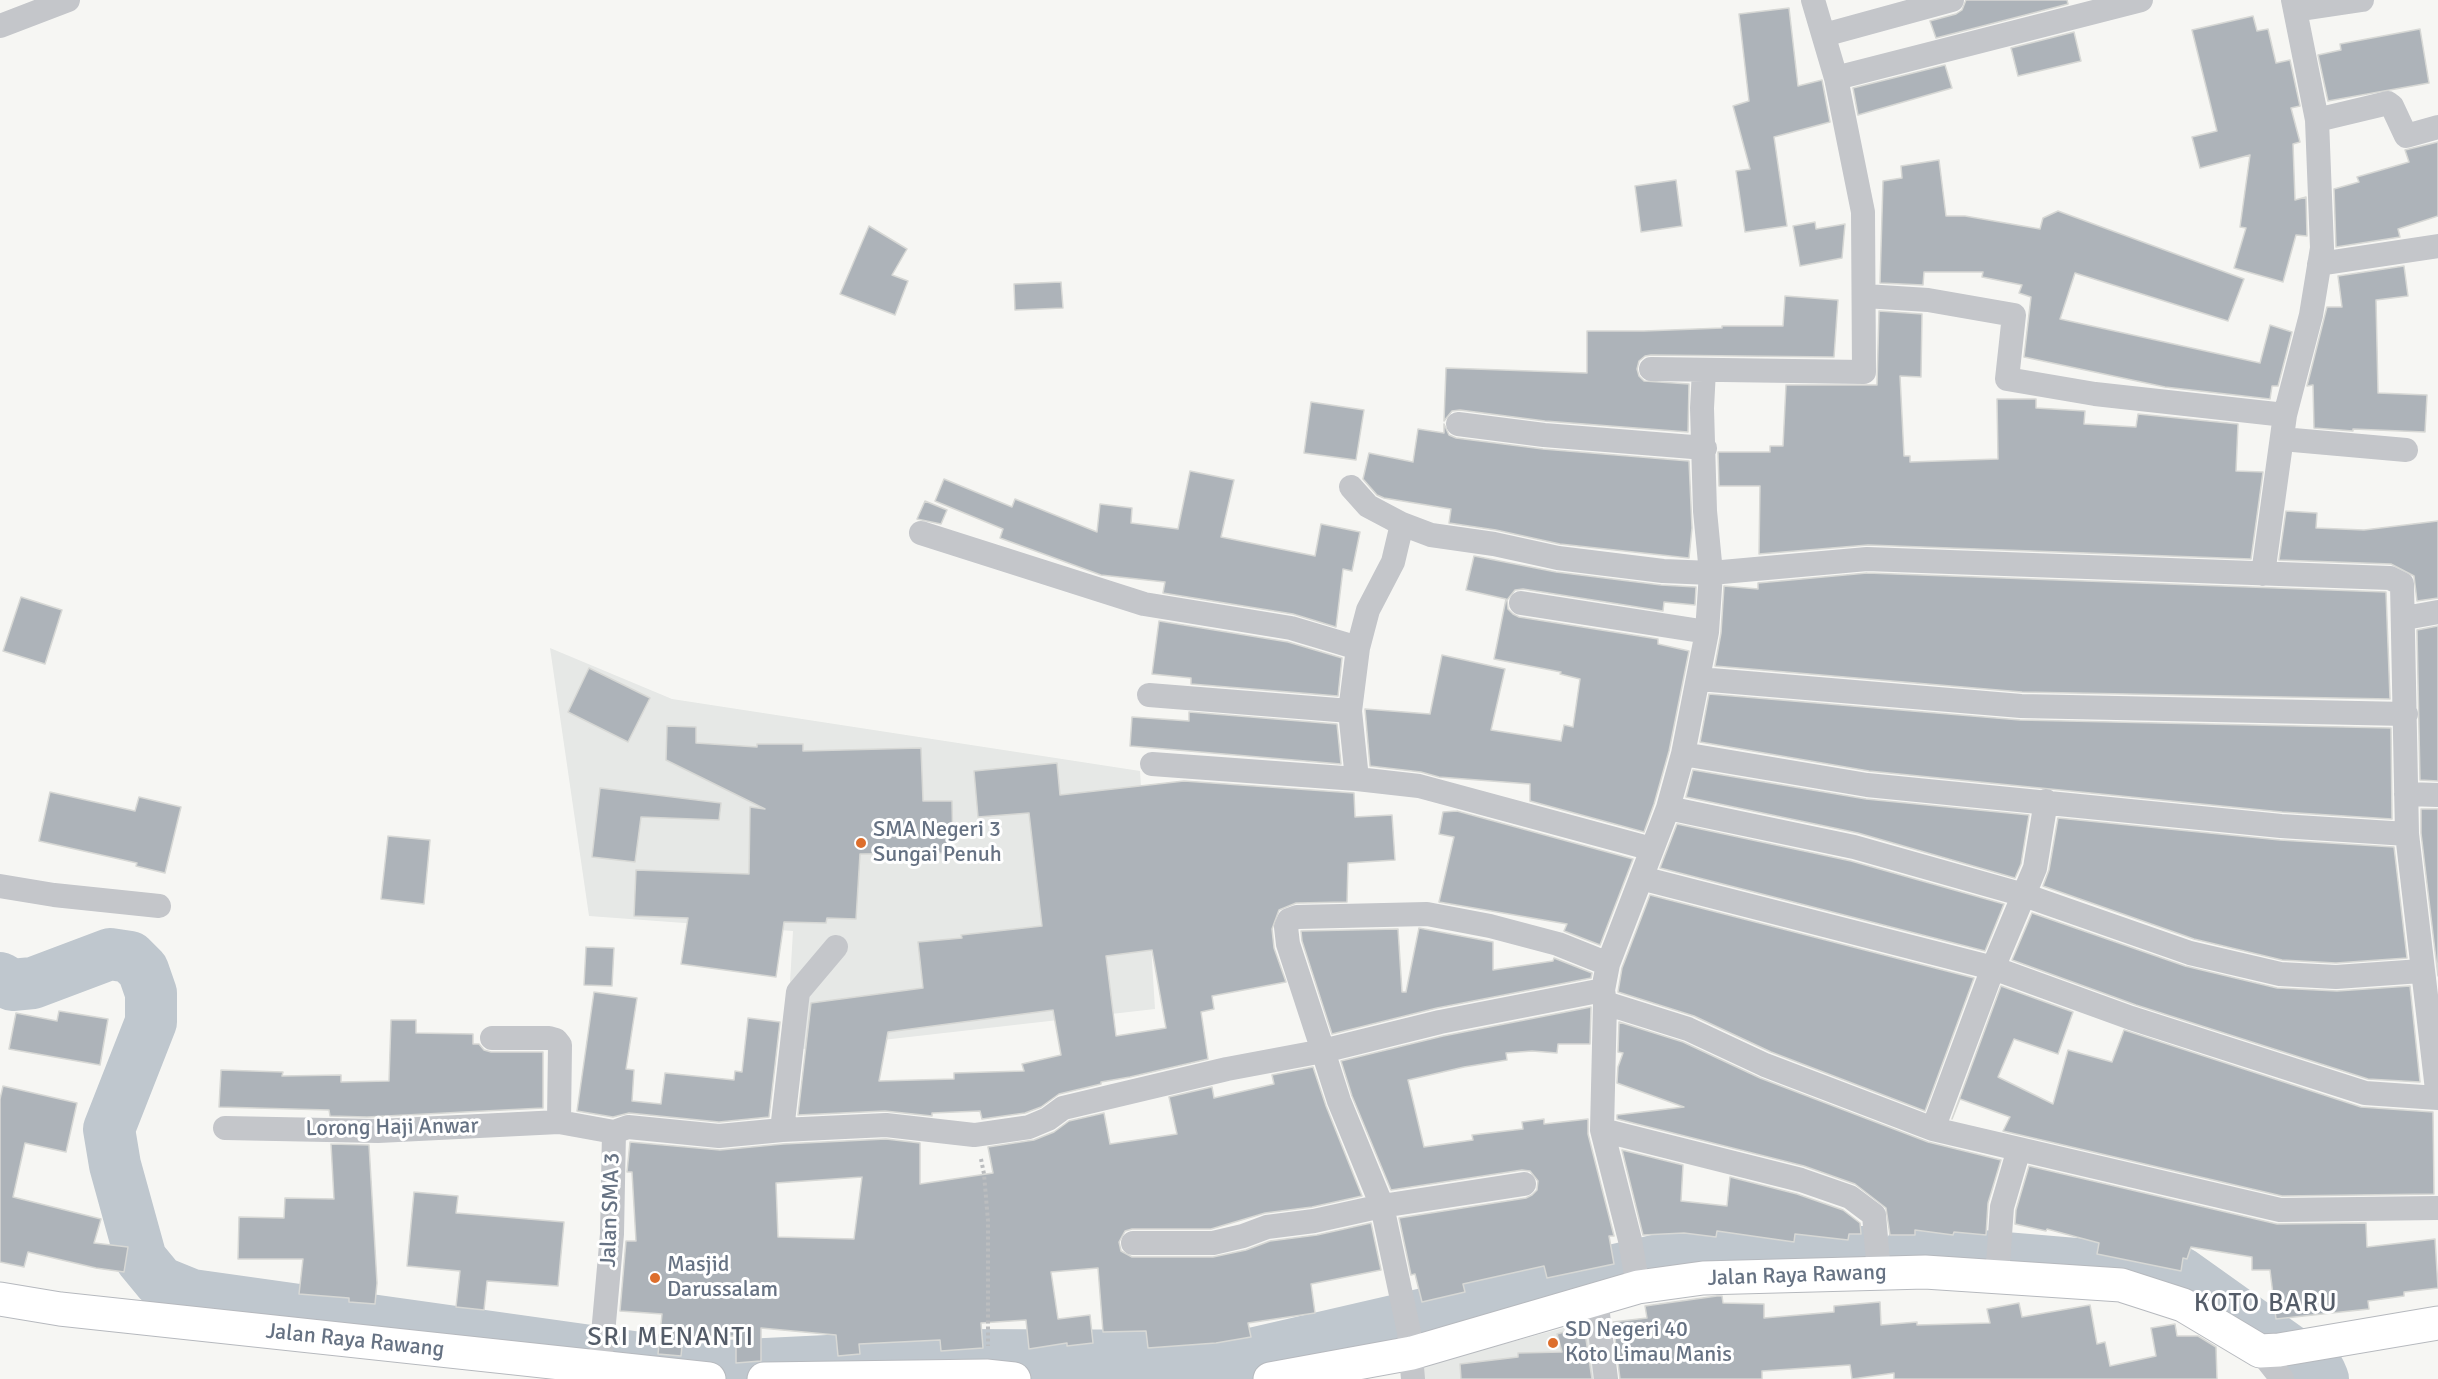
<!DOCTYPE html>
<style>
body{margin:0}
canvas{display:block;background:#f6f6f3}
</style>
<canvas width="2438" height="1379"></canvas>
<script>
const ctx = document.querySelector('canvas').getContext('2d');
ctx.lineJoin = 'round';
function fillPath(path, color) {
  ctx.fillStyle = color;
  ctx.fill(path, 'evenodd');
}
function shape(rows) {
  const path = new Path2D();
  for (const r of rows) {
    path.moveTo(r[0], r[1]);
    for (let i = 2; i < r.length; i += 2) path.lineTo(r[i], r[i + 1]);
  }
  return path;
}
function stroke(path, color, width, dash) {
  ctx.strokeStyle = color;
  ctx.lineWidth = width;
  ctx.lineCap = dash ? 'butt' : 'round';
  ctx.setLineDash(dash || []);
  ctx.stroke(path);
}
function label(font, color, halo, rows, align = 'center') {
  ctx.font = font + ' Signika,sans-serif';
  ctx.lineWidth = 6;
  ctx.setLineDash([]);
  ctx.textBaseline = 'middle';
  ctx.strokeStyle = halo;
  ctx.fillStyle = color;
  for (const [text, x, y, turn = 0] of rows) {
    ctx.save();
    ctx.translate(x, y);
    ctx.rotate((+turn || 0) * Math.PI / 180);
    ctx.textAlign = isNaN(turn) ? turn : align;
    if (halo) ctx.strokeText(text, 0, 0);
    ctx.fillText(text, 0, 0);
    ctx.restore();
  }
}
fillPath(shape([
 [550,648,672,699,1140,771,1155,1009,786,1051,793,931,589,916],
 [1597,1319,1600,1379,1419,1379,1418,1367]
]), '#e6e8e6');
stroke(shape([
 [0,978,12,985,33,983,110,954,130,957,143,970,151,993,151,1022,109,1129,115,1165,141,1259,160,1282,192,1295,704,1367,952,1355,1242,1356,1693,1252,1863,1252],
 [1910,1250,2181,1273,2320,1372,2323,1379]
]), '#bfc7ce', 52);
const building = shape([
 [1966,0,2067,0,2068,4,1936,38,1930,21,1956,14,1962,10,1966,0],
 [1789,8,1798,86,1822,80,1830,122,1774,137,1787,226,1745,232,1736,171,1750,169,1733,106,1749,101,1739,14,1789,8],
 [2253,16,2257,31,2268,29,2276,63,2290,60,2300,106,2291,108,2300,142,2293,144,2295,200,2306,197,2307,236,2296,235,2283,282,2234,268,2246,228,2240,227,2250,155,2200,168,2192,137,2217,131,2192,30,2253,16],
 [2420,29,2429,83,2328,101,2318,55,2341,50,2340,44,2420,29],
 [2074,32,2081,61,2018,76,2011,48,2074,32],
 [1945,65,1952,88,1858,115,1853,88,1945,65],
 [2438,142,2438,216,2398,229,2400,237,2336,247,2334,189,2359,182,2357,177,2409,162,2405,150,2438,142],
 [1939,160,1946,216,1965,216,2040,229,2043,218,2058,211,2244,279,2228,321,2075,273,2060,319,2260,363,2270,325,2292,332,2278,386,2272,386,2270,399,2165,387,2024,357,2031,297,2019,293,2022,285,1982,277,1983,272,1924,272,1923,285,1880,283,1883,181,1902,178,1901,166,1939,160],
 [1676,180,1682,226,1641,232,1635,186,1676,180],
 [1815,222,1816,229,1845,224,1842,258,1800,266,1793,226,1815,222],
 [869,226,907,249,892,275,908,281,895,315,840,294,869,226],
 [2404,266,2408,296,2376,300,2378,393,2427,395,2425,432,2353,429,2353,431,2314,428,2313,385,2307,386,2327,307,2342,307,2338,276,2404,266],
 [1061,282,1063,308,1015,310,1014,284,1061,282],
 [1785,296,1838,300,1834,357,1651,355,1645,356,1639,361,1637,369,1639,376,1644,381,1689,384,1688,432,1545,421,1460,410,1452,411,1444,421,1446,368,1587,373,1587,331,1644,331,1722,328,1722,326,1783,326,1785,296],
 [1879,311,1922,314,1921,377,1900,376,1904,456,1910,456,1910,462,1998,459,1997,399,2036,399,2036,408,2085,411,2084,424,2136,427,2138,414,2238,424,2236,471,2263,472,2251,559,1868,545,1759,554,1760,486,1719,486,1718,452,1770,452,1770,446,1783,446,1786,385,1877,385,1879,311],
 [1311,402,1364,410,1356,460,1304,453,1311,402],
 [1444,424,1449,435,1456,438,1543,449,1689,461,1692,528,1689,558,1560,544,1496,530,1449,523,1451,509,1384,498,1377,495,1363,479,1369,453,1413,462,1418,429,1444,433,1444,424],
 [1190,471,1234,480,1221,537,1315,556,1321,524,1360,532,1352,571,1343,569,1336,627,1293,614,1163,593,1165,582,1101,575,1000,538,1003,529,935,501,944,479,1012,507,1015,499,1097,532,1100,504,1132,508,1131,523,1178,529,1190,471],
 [925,501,947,510,941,524,917,519,925,501],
 [2286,511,2317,513,2316,528,2364,530,2438,521,2438,598,2417,601,2414,576,2391,564,2279,560,2286,511],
 [1474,556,1556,572,1661,585,1696,587,1695,605,1664,602,1663,611,1523,589,1515,590,1507,600,1508,609,1513,614,1519,617,1658,639,1658,644,1689,651,1669,751,1654,804,1644,832,1530,801,1530,784,1439,777,1421,772,1370,766,1365,709,1430,714,1442,655,1505,669,1491,730,1561,741,1564,725,1573,727,1580,679,1560,674,1561,672,1494,659,1506,599,1466,590,1474,556],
 [1867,573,2386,592,2390,699,2022,692,1715,666,1721,633,1724,586,1758,589,1758,583,1867,573],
 [21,597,62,610,45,664,3,651,21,597],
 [1159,621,1288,642,1342,658,1338,696,1191,684,1191,678,1152,674,1159,621],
 [2438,626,2438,781,2420,780,2417,630,2438,626],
 [589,668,650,698,628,742,568,712,589,668],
 [1709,694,2020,720,2391,728,2392,819,2282,812,1869,771,1700,742,1709,694],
 [1189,712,1337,724,1341,764,1130,746,1132,717,1189,721,1189,712],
 [667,726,696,727,696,743,757,747,757,744,803,744,803,751,921,748,923,801,952,801,953,853,860,854,856,919,827,918,826,923,784,922,776,977,681,964,688,918,634,916,636,870,749,874,750,807,765,809,666,760,667,726],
 [1057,763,1060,795,1184,781,1354,793,1355,817,1392,815,1395,860,1348,863,1347,902,1296,903,1279,910,1272,929,1274,948,1286,982,1212,996,1214,1009,1201,1012,1208,1059,1130,1077,1101,1082,1101,1084,1059,1094,1041,1107,1025,1113,982,1119,980,1111,932,1113,932,1116,885,1111,798,1115,811,1003,923,988,918,942,962,938,961,935,1042,926,1029,813,978,817,974,771,1057,763],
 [1152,950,1166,1028,1116,1036,1106,956,1152,950],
 [1053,1010,1061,1055,1022,1064,1024,1071,954,1073,954,1079,879,1081,888,1032,1053,1010],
 [1693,770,1866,799,2029,815,2021,864,2015,878,1858,833,1686,797,1693,770],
 [600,788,721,803,719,820,641,817,635,862,592,857,600,788],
 [50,792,135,811,139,797,181,807,165,873,136,866,137,863,39,841,50,792],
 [2421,809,2438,809,2438,976,2421,833,2421,809],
 [1457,811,1633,859,1600,945,1564,931,1567,924,1439,902,1454,837,1439,834,1443,812,1457,811],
 [2058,818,2280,840,2394,847,2407,958,2336,963,2282,960,2194,939,2043,886,2049,870,2058,818],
 [1677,824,1851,861,2004,904,1985,951,1660,868,1677,824],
 [388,836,430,840,424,904,381,899,388,836],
 [1650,895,1974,978,1925,1111,1771,1052,1694,1016,1618,992,1622,968,1650,895],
 [2032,913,2185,966,2277,988,2337,991,2410,986,2420,1082,2368,1079,2136,1005,2012,960,2032,913],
 [1419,928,1493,942,1493,970,1553,961,1554,958,1592,973,1591,978,1437,1008,1332,1034,1302,941,1301,931,1398,929,1402,992,1406,992,1419,928],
 [586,947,614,948,612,986,584,985,586,947],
 [2001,986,2073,1012,2058,1054,2014,1039,1998,1077,2053,1104,2068,1050,2112,1062,2124,1030,2361,1107,2433,1112,2434,1194,2282,1196,2003,1131,2010,1117,1960,1099,1952,1119,2001,986],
 [594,992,637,998,626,1069,634,1070,632,1101,661,1104,665,1073,734,1080,735,1071,742,1072,748,1018,780,1022,769,1117,719,1122,629,1113,613,1117,577,1111,594,992],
 [1591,1007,1590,1044,1558,1044,1557,1053,1532,1051,1506,1053,1507,1060,1464,1067,1408,1080,1424,1147,1473,1140,1472,1135,1523,1129,1522,1122,1544,1119,1544,1124,1588,1119,1588,1134,1614,1236,1609,1236,1614,1264,1547,1278,1544,1266,1463,1284,1465,1292,1422,1302,1415,1274,1411,1275,1399,1218,1526,1198,1532,1195,1537,1190,1538,1181,1530,1171,1522,1170,1391,1190,1352,1096,1341,1061,1443,1036,1591,1007],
 [59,1011,108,1019,100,1065,9,1049,16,1013,57,1021,59,1011],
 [391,1020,416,1020,416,1033,473,1034,473,1044,479,1044,484,1050,491,1052,543,1052,543,1108,367,1117,330,1116,329,1110,219,1107,221,1070,283,1072,282,1076,341,1075,341,1082,389,1081,391,1020],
 [1619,1022,1683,1042,1760,1078,1928,1142,2001,1160,1988,1203,1986,1235,1954,1232,1953,1235,1915,1230,1915,1235,1890,1235,1886,1208,1855,1184,1804,1166,1617,1119,1617,1115,1684,1107,1617,1083,1618,1067,1623,1053,1618,1052,1619,1022],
 [1313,1067,1326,1106,1362,1196,1312,1207,1265,1213,1211,1229,1132,1229,1125,1231,1119,1242,1121,1251,1132,1257,1213,1257,1246,1250,1270,1241,1317,1235,1371,1223,1381,1270,1311,1284,1315,1313,1248,1323,1251,1337,1216,1343,1148,1348,1146,1331,1103,1332,1098,1268,1051,1272,1058,1319,1090,1315,1093,1343,1067,1346,1067,1343,1029,1349,1026,1320,981,1323,983,1348,941,1351,940,1340,859,1344,860,1354,838,1356,836,1335,761,1328,761,1361,736,1363,736,1336,683,1337,681,1356,658,1354,662,1314,620,1311,626,1241,636,1241,632,1172,627,1172,630,1142,720,1150,783,1144,886,1139,920,1143,920,1184,993,1173,988,1147,1034,1140,1054,1132,1069,1121,1104,1113,1110,1144,1177,1134,1169,1097,1212,1087,1214,1098,1274,1084,1272,1075,1313,1067],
 [862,1177,854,1239,778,1237,776,1183,862,1177],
 [3,1086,77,1103,66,1152,25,1143,13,1197,101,1219,94,1243,128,1247,124,1272,96,1268,28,1252,24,1267,0,1262,0,1099,3,1086],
 [331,1144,369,1145,377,1283,375,1304,349,1302,349,1298,299,1294,303,1259,238,1259,239,1217,284,1218,285,1198,334,1199,331,1144],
 [1622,1150,1683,1165,1681,1201,1727,1206,1730,1177,1797,1194,1843,1210,1860,1223,1861,1234,1849,1234,1848,1240,1795,1234,1794,1242,1717,1231,1716,1237,1684,1233,1643,1235,1622,1150],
 [2029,1166,2277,1224,2366,1223,2367,1247,2435,1239,2438,1288,2404,1292,2404,1296,2368,1301,2369,1309,2276,1319,2270,1270,2252,1270,2252,1257,2191,1247,2187,1259,2183,1258,2181,1271,2097,1254,2099,1243,2047,1229,2046,1231,2015,1224,2016,1210,2029,1166],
 [414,1192,458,1196,456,1213,564,1222,558,1286,487,1281,484,1310,456,1307,460,1271,407,1266,414,1192],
 [1717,1296,1722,1296,1723,1303,1764,1304,1764,1318,1834,1312,1834,1306,1880,1302,1881,1325,1917,1322,1917,1325,1990,1323,1987,1309,2019,1303,2022,1317,2090,1305,2097,1344,2105,1342,2110,1366,2156,1356,2151,1328,2175,1324,2177,1336,2198,1336,2216,1347,2217,1379,1894,1379,1894,1373,1852,1379,1850,1365,1762,1371,1762,1379,1620,1379,1613,1322,1647,1318,1645,1306,1717,1296],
 [1584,1326,1592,1379,1461,1379,1460,1364,1518,1357,1518,1353,1562,1352,1557,1334,1584,1326]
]);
fillPath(building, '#adb3b9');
stroke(building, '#d7d8d5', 1.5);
const secondary = shape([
 [0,1299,60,1309,709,1379],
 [764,1379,986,1376,1014,1379],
 [1270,1379,1412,1353,1638,1287,1703,1278,1925,1272,2121,1285,2183,1305,2260,1351,2279,1350,2438,1323]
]);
stroke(secondary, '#b6b9be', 35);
stroke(shape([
 [981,1159,984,1174,988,1221,988,1346]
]), '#bbbdbf', 4, [3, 3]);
stroke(shape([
 [2295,10,2362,0],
 [0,26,68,0],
 [1824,35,1952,0],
 [1836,78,2141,0],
 [2317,120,2388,103,2392,106,2406,136,2438,127],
 [2319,264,2438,246],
 [1865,296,1928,300,2014,315,2007,379,2095,394,2285,415],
 [1651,369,1864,372,1863,212,1836,78,1813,0],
 [1458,424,1544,435,1705,448],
 [2282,439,2406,450],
 [1351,487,1368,506,1402,524,1431,535,1494,544,1558,558,1663,571,1711,573,1705,511,1702,408,1704,370],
 [921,533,1144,604,1291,628,1358,648],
 [2263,574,2285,415,2311,315,2322,248,2317,120,2293,0],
 [1521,603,1707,632],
 [2405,618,2438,612],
 [1699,679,2021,706,2406,714],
 [1149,695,1350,711],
 [1683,754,1867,785,2281,826,2407,834],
 [1152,764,1357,779,1419,786,1652,849],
 [1357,779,1350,711,1358,648,1368,610,1393,562,1402,524],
 [2406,794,2438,795],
 [1668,808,1854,847,2024,895,2190,953,2280,974,2336,977,2421,971],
 [0,886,54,895,159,906],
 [1605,1003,1688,1029,1765,1065,1933,1129,2280,1210,2438,1208],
 [492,1038,549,1038,556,1040,560,1045,559,1122],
 [225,1128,378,1131,559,1122,614,1132],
 [1933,1129,1993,968,2035,868,2046,801],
 [782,1130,798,992,836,947],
 [1602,1130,1801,1180,1850,1197,1874,1215,1879,1273],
 [1133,1243,1213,1243,1243,1236,1267,1227,1314,1221,1382,1206,1524,1184],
 [1997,1277,2002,1207,2019,1149],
 [1638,1287,1630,1240,1602,1130,1605,1003,1603,990,1608,964,1668,808,1683,754,1707,632,1711,573,1867,559,2390,578,2402,584,2407,834,2438,1098,2365,1093,2131,1018,1993,968,1641,878],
 [1596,1298,1606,1379],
 [2260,1351,2282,1379],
 [600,1367,612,1234,614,1132,628,1127,719,1136,782,1130,886,1125,974,1135,1029,1127,1048,1119,1063,1108,1227,1069,1323,1051,1440,1022,1603,990],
 [1413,1379,1409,1332,1382,1206,1339,1101,1323,1051,1288,944,1286,927,1289,920,1297,917,1427,914,1490,926,1558,944,1608,964]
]), '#c4c6ca', 24);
stroke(secondary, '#fff', 33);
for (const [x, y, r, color] of [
 [861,843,6,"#dd6e2c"],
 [655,1278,6,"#dd6e2c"],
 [1553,1343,6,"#dd6e2c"]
]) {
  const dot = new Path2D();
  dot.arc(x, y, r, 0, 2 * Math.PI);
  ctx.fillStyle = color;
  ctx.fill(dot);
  stroke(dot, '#fff', 2);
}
label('22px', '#667283', '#fff', [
 ["SMA Negeri 3",873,830],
 ["Sungai Penuh",873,855],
 ["Masjid",667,1265],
 ["Darussalam",667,1290],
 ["SD Negeri 40",1565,1330],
 ["Koto Limau Manis",1565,1355]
], 'left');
label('22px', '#667283', '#fff', [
 ["Lorong Haji Anwar",392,1128,-1],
 ["Jalan SMA 3",611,1210,-88],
 ["Jalan Raya Rawang",1797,1276,-2],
 ["Jalan Raya Rawang",355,1341,6]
]);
ctx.letterSpacing = '1.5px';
label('26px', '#545c68', '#fff', [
 ["KOTO BARU",2266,1304],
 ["SRI MENANTI",671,1338]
]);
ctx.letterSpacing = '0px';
</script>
